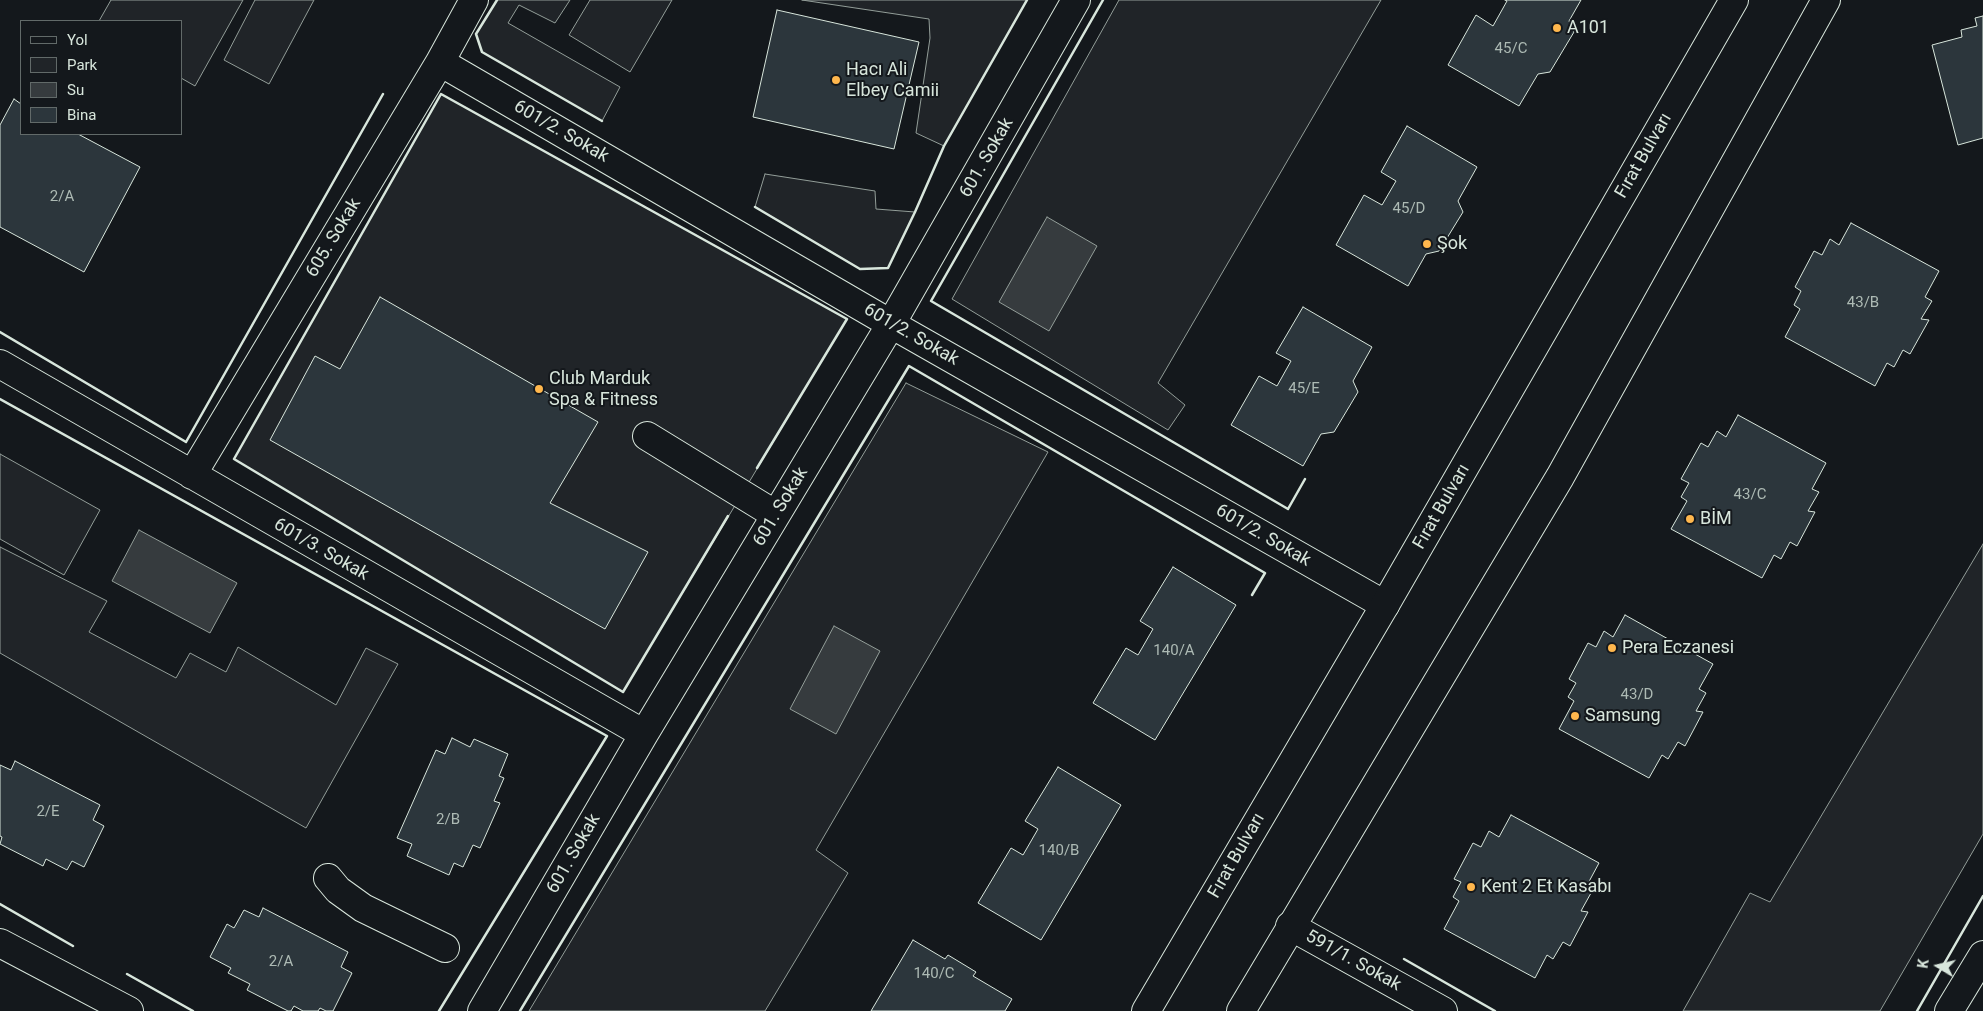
<!DOCTYPE html>
<meta charset="utf-8">
<style>
body{margin:0}
#map{position:relative;width:1983px;height:1011px;overflow:hidden;background:#14181c;font-family:Roboto,sans-serif}
canvas{display:block}
.legend{position:absolute;left:20px;top:20px;width:162px;height:115px;box-sizing:border-box;background:#14181c;border:1px solid #626a69;margin:0;padding:6px 9px;list-style:none;font-size:15px;color:#d8e6dc}
.legend li{display:flex;align-items:center;gap:10px;height:25px}
.legend b{width:25px;border:1px solid #626a69}
.north{position:absolute;left:1913px;top:941px;width:50px;height:50px;-webkit-text-stroke:4px #14181c;paint-order:stroke;rotate:279deg;font-size:14px;font-weight:700;line-height:20px;text-align:center;color:#d8e6dc}
.north::after{content:'';display:block;margin:auto;width:18px;height:22px;background:#d8e6dc;clip-path:polygon(50% 0,100% 100%,50% 72%,0 100%)}
</style>
<div id="map">
<canvas width="1983" height="1011"></canvas>
<ul class="legend">
<li><b style="height:6px;background:#14181c"></b>Yol</li>
<li><b style="height:14px;background:#202428"></b>Park</li>
<li><b style="height:14px;background:#363b3e"></b>Su</li>
<li><b style="height:14px;background:#2c363c"></b>Bina</li>
</ul>
<div class="north">K</div>
</div>
<script>
const ctx = document.querySelector('canvas').getContext('2d');
ctx.lineJoin = 'round';
function fillPath(path, color) {
  ctx.fillStyle = color;
  ctx.fill(path, 'evenodd');
}
function shape(rows) {
  const path = new Path2D();
  for (const r of rows) {
    path.moveTo(r[0], r[1]);
    for (let i = 2; i < r.length; i += 2) path.lineTo(r[i], r[i + 1]);
  }
  return path;
}
function stroke(path, color, width, dash) {
  ctx.strokeStyle = color;
  ctx.lineWidth = width;
  ctx.lineCap = dash ? 'butt' : 'round';
  ctx.setLineDash(dash || []);
  ctx.stroke(path);
}
function label(font, color, halo, rows, align = 'center') {
  ctx.font = font + ' Roboto,sans-serif';
  ctx.lineWidth = 4;
  ctx.setLineDash([]);
  ctx.textBaseline = 'middle';
  ctx.strokeStyle = halo;
  ctx.fillStyle = color;
  for (const [text, x, y, turn = 0] of rows) {
    ctx.save();
    ctx.translate(x, y);
    ctx.rotate((+turn || 0) * Math.PI / 180);
    ctx.textAlign = isNaN(turn) ? turn : align;
    if (halo) ctx.strokeText(text, 0, 0);
    ctx.fillText(text, 0, 0);
    ctx.restore();
  }
}
const green = shape([
 [111,0,243,0,195,86,181,78,181,21,99,21,111,0],
 [255,0,314,0,269,84,224,60,255,0],
 [497,0,570,0,555,23,519,5,508,23,620,87,602,121,482,52,476,34,497,0],
 [590,0,672,0,630,72,569,35,590,0],
 [802,0,1027,0,944,146,916,133,930,38,929,19,802,0],
 [1119,0,1381,0,1158,383,1185,405,1168,430,952,299,1119,0],
 [441,94,847,319,623,692,234,459,441,94],
 [765,174,875,191,876,209,915,212,888,268,860,269,755,207,765,174],
 [906,383,1048,452,816,850,848,873,765,1011,529,1011,906,383],
 [0,454,100,510,64,575,0,539,0,454],
 [1983,544,1983,834,1880,1011,1683,1011,1750,893,1770,902,1983,544],
 [0,547,107,601,89,632,176,678,190,653,226,672,238,647,336,705,366,648,398,664,306,828,0,653,0,547]
]);
fillPath(green, '#202428');
stroke(green, '#939e99', 1);
const water = shape([
 [1047,217,1097,246,1049,331,999,302,1047,217],
 [139,530,237,583,210,633,112,581,139,530],
 [834,626,880,651,836,734,790,709,834,626]
]);
fillPath(water, '#363b3e');
stroke(water, '#939e99', 1);
const building = shape([
 [1505,0,1581,0,1569,21,1574,32,1550,72,1538,74,1519,106,1448,65,1476,15,1493,26,1507,1,1505,0],
 [777,10,919,42,894,149,753,117,777,10],
 [1983,16,1983,138,1958,145,1932,45,1962,37,1961,30,1977,26,1975,18,1983,16],
 [14,99,21,104,21,134,78,134,140,167,84,272,0,227,0,125,14,99],
 [1407,126,1477,167,1458,201,1463,212,1439,251,1426,254,1408,286,1336,245,1364,195,1382,205,1396,181,1381,172,1407,126],
 [1851,223,1939,271,1925,297,1932,301,1921,319,1929,320,1910,354,1903,350,1894,367,1887,363,1875,386,1785,337,1800,309,1794,305,1801,291,1795,287,1814,251,1822,255,1830,239,1839,245,1851,223],
 [380,297,598,422,550,503,648,552,605,629,270,440,315,356,340,369,380,297],
 [1303,307,1372,347,1353,381,1358,392,1334,432,1321,434,1303,466,1231,425,1259,376,1277,386,1291,361,1276,353,1303,307],
 [1738,415,1826,463,1812,489,1819,492,1808,511,1815,512,1797,546,1790,542,1781,559,1774,555,1762,578,1671,529,1687,501,1681,497,1689,483,1681,479,1701,443,1708,447,1717,431,1726,437,1738,415],
 [1173,567,1236,605,1155,740,1093,703,1126,648,1138,655,1153,629,1140,621,1173,567],
 [1625,615,1713,664,1699,689,1706,693,1696,711,1703,712,1685,746,1678,742,1668,759,1662,755,1649,778,1559,729,1574,701,1568,697,1576,683,1569,679,1588,643,1596,647,1604,631,1613,637,1625,615],
 [452,738,470,747,474,739,508,754,499,776,504,778,494,801,500,803,480,848,473,845,463,867,454,863,449,875,407,856,412,844,397,838,436,750,445,754,452,738],
 [15,761,100,805,93,820,104,826,84,867,72,861,67,870,46,859,43,866,0,844,2,837,0,836,0,765,11,770,15,761],
 [1058,767,1121,805,1041,940,978,903,1011,848,1023,855,1038,829,1025,821,1058,767],
 [1511,815,1599,863,1585,889,1591,893,1581,911,1588,912,1570,946,1563,942,1553,959,1547,955,1535,978,1444,929,1459,901,1453,897,1461,882,1454,879,1473,843,1481,847,1489,831,1499,837,1511,815],
 [263,908,348,952,341,967,352,973,333,1011,326,1011,320,1008,318,1011,303,1011,294,1006,291,1011,288,1011,247,990,250,984,228,973,231,968,210,957,227,924,234,928,244,910,259,917,263,908],
 [913,940,945,959,948,955,976,972,973,976,1012,999,1005,1011,871,1011,913,940]
]);
fillPath(building, '#2c363c');
stroke(building, '#d8e6dc', 1);
const minor = shape([
 [440,62,891,324,1385,605],
 [0,364,644,734],
 [647,436,776,515],
 [192,475,440,62,474,0],
 [328,878,338,890,363,908,445,948],
 [1290,926,1443,1011],
 [0,943,129,1011],
 [482,1011,644,734,891,324,1076,0],
 [1949,1011,1983,955]
]);
const major = shape([
 [1146,1011,1385,605,1734,0],
 [1241,1011,1560,477,1826,0]
]);
stroke(minor, '#d8e6dc', 30);
stroke(major, '#d8e6dc', 30);
stroke(minor, '#14181c', 28);
stroke(major, '#14181c', 28);
stroke(shape([
 [497,0,476,34,482,52,602,121],
 [1103,0,931,301,1288,509,1305,479],
 [755,207,860,269,888,268,915,212,944,146,1027,0],
 [0,332,186,442,383,94],
 [0,399,607,736,439,1011],
 [728,516,623,692,234,459,441,94,847,319,757,468],
 [0,904,73,946],
 [1404,959,1495,1011],
 [127,974,193,1011],
 [520,1011,909,366,1265,573,1252,595],
 [1917,1011,1983,896]
]), '#d8e6dc', 2.5);
for (const [x, y, r, color] of [
 [1557,28,5,"#ffb74d"],
 [836,80,5,"#ffb74d"],
 [1427,244,5,"#ffb74d"],
 [539,389,5,"#ffb74d"],
 [1690,519,5,"#ffb74d"],
 [1612,648,5,"#ffb74d"],
 [1575,716,5,"#ffb74d"],
 [1471,887,5,"#ffb74d"]
]) {
  const dot = new Path2D();
  dot.arc(x, y, r, 0, 2 * Math.PI);
  ctx.fillStyle = color;
  ctx.fill(dot);
  stroke(dot, '#14181c', 2);
}
label('15px', '#adbab4', null, [
 ["45/C",1511,49],
 ["2/A",62,197],
 ["45/D",1409,209],
 ["43/B",1863,303],
 ["45/E",1304,389],
 ["43/C",1750,495],
 ["140/A",1174,651],
 ["43/D",1637,695],
 ["2/E",48,812],
 ["2/B",448,820],
 ["140/B",1059,851],
 ["2/A",281,962],
 ["140/C",934,974]
]);
label('18px', '#d8e6dc', '#14181c', [
 ["A101",1567,28],
 ["Hacı Ali",846,70],
 ["Elbey Camii",846,91],
 ["Şok",1437,244],
 ["Club Marduk",549,379],
 ["Spa & Fitness",549,400],
 ["BİM",1700,519],
 ["Pera Eczanesi",1622,648],
 ["Samsung",1585,716],
 ["Kent 2 Et Kasabı",1481,887]
], 'left');
label('18px', '#d8e6dc', '#14181c', [
 ["601/2. Sokak",561,132,30],
 ["Fırat Bulvarı",1644,156,-60],
 ["601. Sokak",987,158,-60],
 ["605. Sokak",334,238,-59],
 ["601/2. Sokak",911,335,30],
 ["601. Sokak",781,507,-59],
 ["Fırat Bulvarı",1442,507,-60],
 ["601/2. Sokak",1263,536,30],
 ["601/3. Sokak",321,550,30],
 ["601. Sokak",574,854,-60],
 ["Fırat Bulvarı",1237,856,-60],
 ["591/1. Sokak",1353,961,29]
]);
</script>
